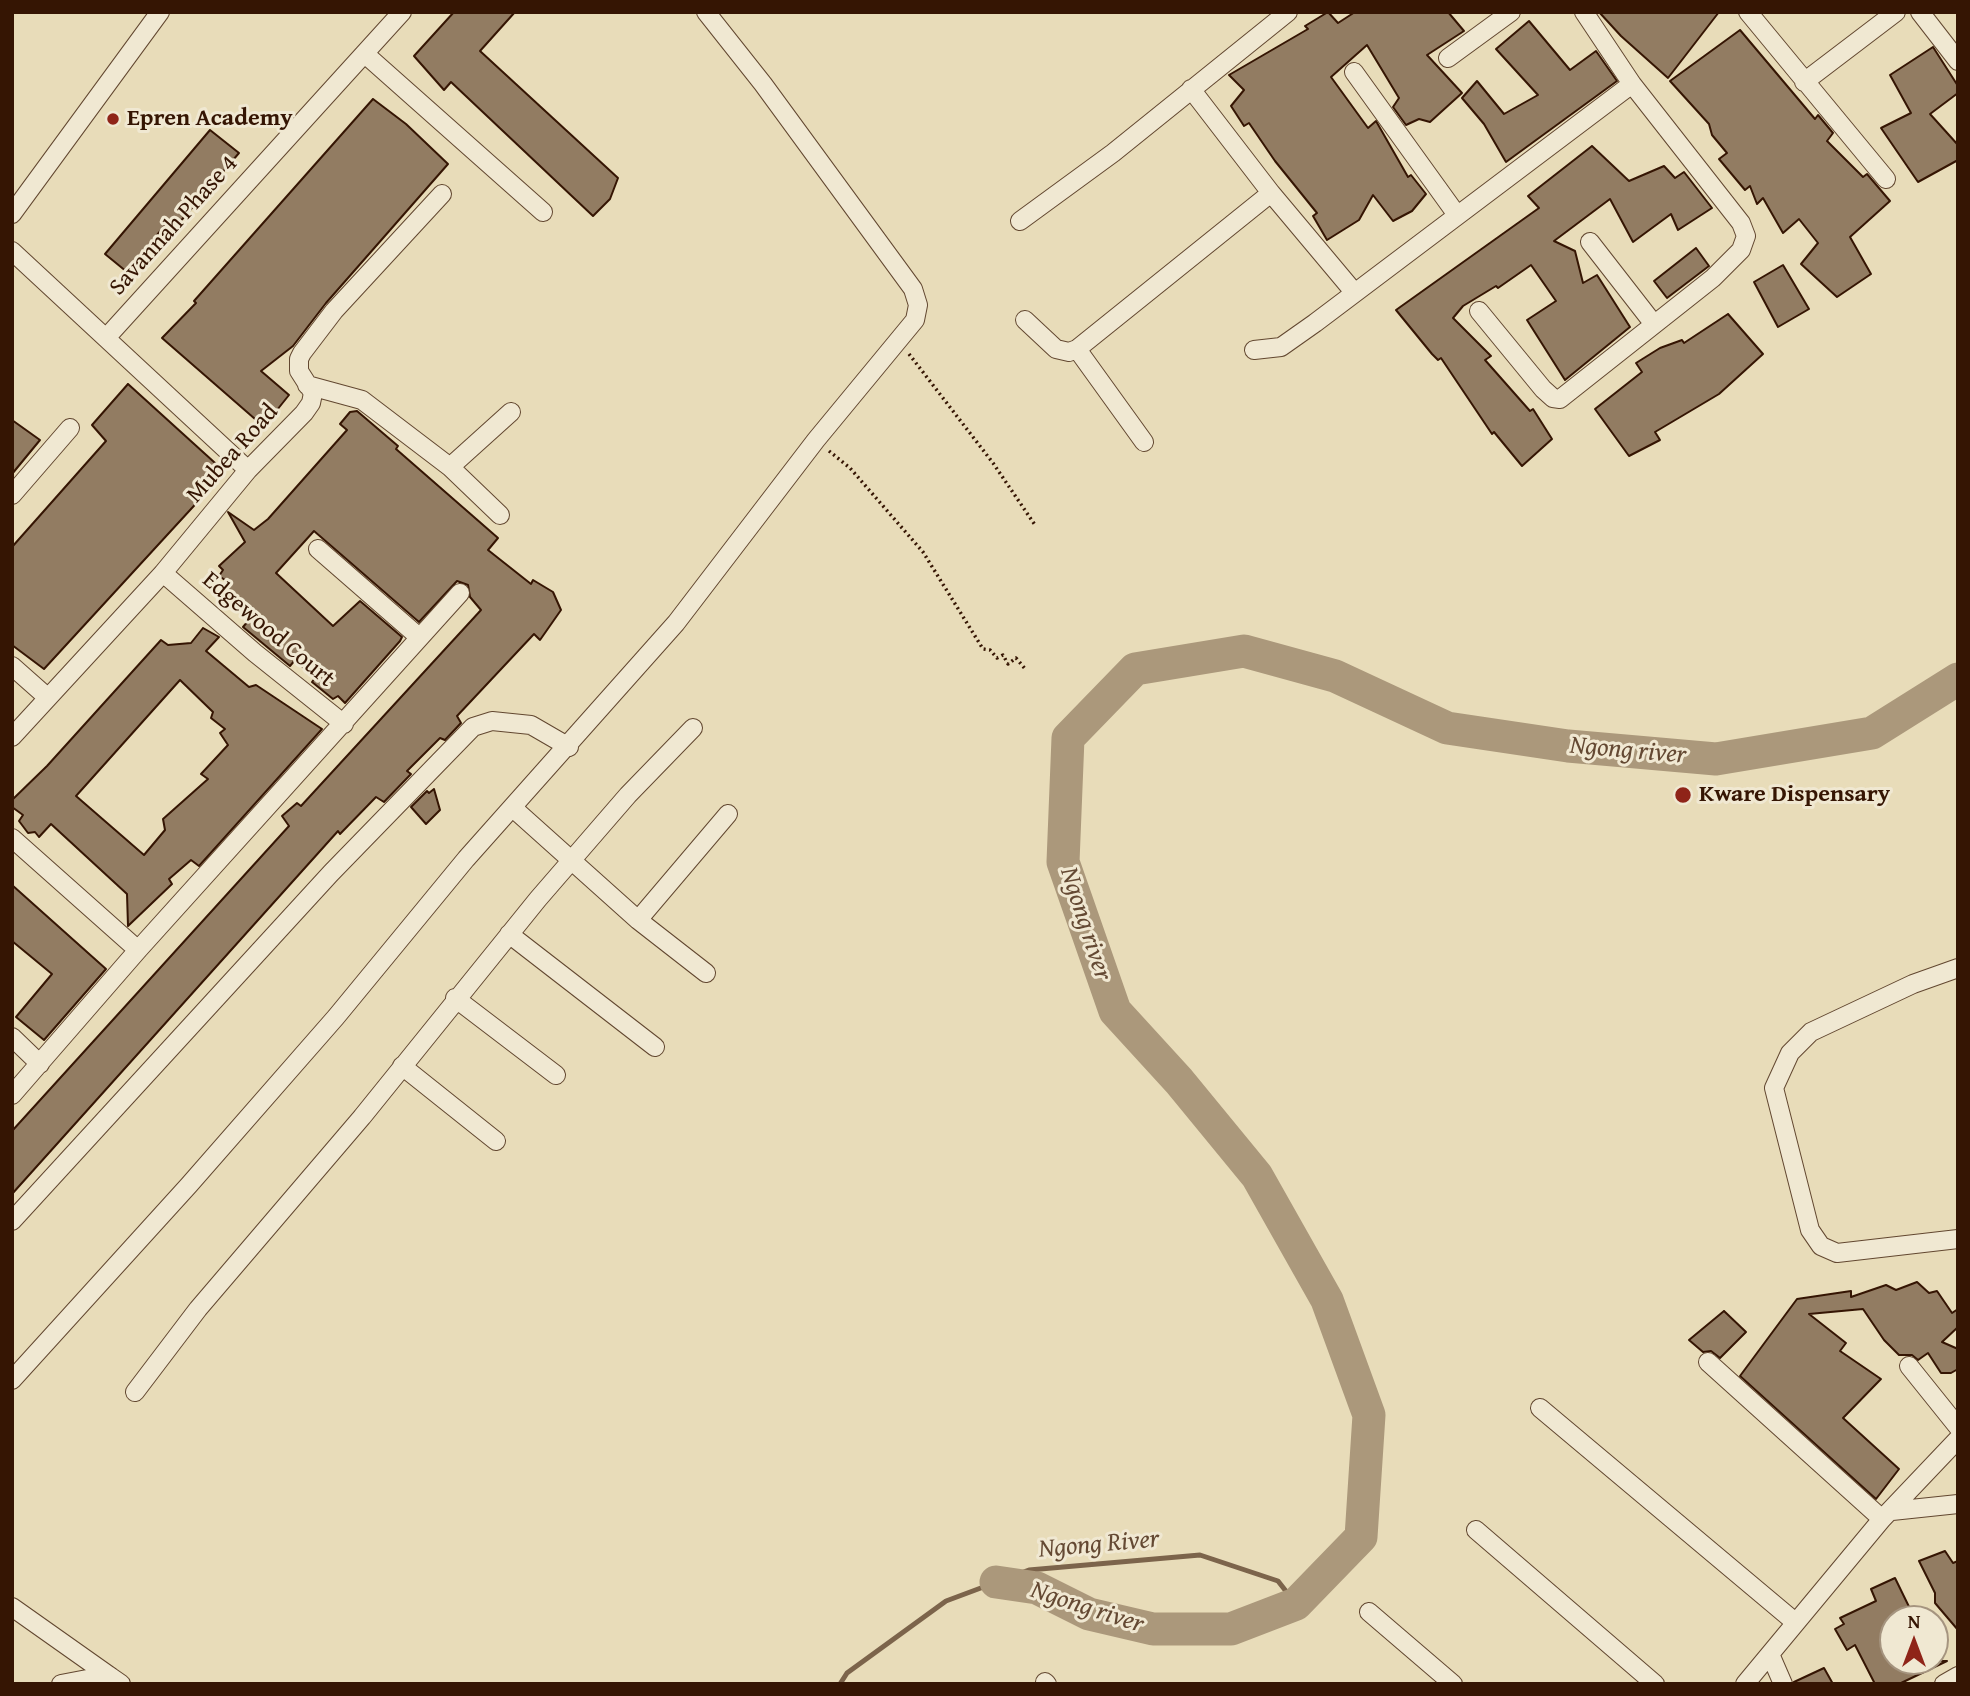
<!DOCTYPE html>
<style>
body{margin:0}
#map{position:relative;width:1970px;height:1696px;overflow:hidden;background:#e8dcb9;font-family:"Gentium Book Plus",serif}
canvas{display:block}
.frame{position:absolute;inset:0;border:14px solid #351503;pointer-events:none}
.north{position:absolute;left:1879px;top:1605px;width:70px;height:70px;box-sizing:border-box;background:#f0e8d2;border:2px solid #a5947f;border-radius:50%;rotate:0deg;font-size:19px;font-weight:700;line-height:28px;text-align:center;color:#351503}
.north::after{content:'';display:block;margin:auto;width:24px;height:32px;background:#8f2418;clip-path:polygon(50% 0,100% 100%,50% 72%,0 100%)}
</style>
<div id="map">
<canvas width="1970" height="1696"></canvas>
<div class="frame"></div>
<div class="north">N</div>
</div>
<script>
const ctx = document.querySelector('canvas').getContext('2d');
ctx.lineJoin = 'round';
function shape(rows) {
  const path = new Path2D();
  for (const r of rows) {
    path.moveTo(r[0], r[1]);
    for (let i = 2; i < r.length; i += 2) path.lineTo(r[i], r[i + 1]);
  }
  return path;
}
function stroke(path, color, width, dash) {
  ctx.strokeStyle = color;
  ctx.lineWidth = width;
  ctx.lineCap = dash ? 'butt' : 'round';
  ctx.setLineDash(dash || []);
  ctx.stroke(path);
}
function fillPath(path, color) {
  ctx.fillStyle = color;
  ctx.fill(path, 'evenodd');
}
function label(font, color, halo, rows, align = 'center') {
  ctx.font = font + ' "Gentium Book Plus",serif';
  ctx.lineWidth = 6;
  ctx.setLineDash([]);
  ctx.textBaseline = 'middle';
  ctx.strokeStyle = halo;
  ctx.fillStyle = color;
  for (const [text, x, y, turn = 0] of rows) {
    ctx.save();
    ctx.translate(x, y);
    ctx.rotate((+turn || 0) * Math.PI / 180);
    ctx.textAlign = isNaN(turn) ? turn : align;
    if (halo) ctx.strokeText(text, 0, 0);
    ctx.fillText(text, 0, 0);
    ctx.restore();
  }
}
stroke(shape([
 [840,1684,847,1673,946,1601,1029,1570,1200,1555,1278,1581,1296,1604]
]), '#7c644b', 5);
stroke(shape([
 [996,1582,1037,1588,1089,1614,1153,1629,1231,1629,1296,1604,1361,1537,1369,1415,1327,1300,1257,1176,1179,1081,1115,1011,1063,862,1068,738,1135,669,1244,651,1335,676,1447,728,1568,746,1716,759,1872,733,1958,679]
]), '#ab987b', 33);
const building = shape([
 [454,12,515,12,480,51,618,178,610,199,593,216,451,82,444,90,414,56,454,12],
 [1328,12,1338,23,1355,12,1448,12,1464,31,1427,55,1462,93,1430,122,1419,119,1406,125,1393,107,1399,98,1367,45,1331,77,1368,128,1376,121,1408,177,1411,175,1426,194,1412,211,1393,221,1373,195,1359,220,1327,240,1313,216,1317,213,1275,161,1249,123,1244,126,1231,106,1244,90,1229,75,1308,29,1305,26,1328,12],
 [1599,12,1719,12,1668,78,1621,36,1599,12],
 [1529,21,1570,70,1596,51,1617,81,1506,162,1484,124,1462,98,1477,81,1504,114,1538,95,1496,49,1529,21],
 [1740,30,1815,119,1818,115,1833,133,1827,141,1863,177,1867,174,1890,201,1850,237,1871,274,1837,297,1801,264,1818,243,1799,219,1783,233,1763,198,1757,204,1750,186,1745,190,1719,159,1727,153,1712,135,1709,124,1670,81,1740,30],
 [1933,47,1958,86,1958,93,1930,114,1958,145,1958,160,1918,182,1881,128,1911,113,1890,75,1933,47],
 [373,99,406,124,448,164,326,303,293,346,261,371,289,395,273,415,255,419,162,338,196,303,194,301,373,99],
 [210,130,239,153,173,230,166,224,127,272,105,254,210,130],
 [1592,146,1629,181,1664,166,1675,178,1684,172,1712,208,1678,230,1671,214,1633,242,1610,199,1554,241,1575,251,1583,283,1597,275,1630,327,1565,380,1527,320,1556,301,1531,265,1498,288,1496,286,1463,306,1453,318,1491,356,1485,360,1530,411,1533,409,1552,439,1522,466,1494,432,1492,434,1441,358,1438,360,1432,354,1396,310,1539,208,1528,196,1592,146],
 [1696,248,1709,266,1667,298,1654,281,1696,248],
 [1783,265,1809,309,1778,327,1754,282,1783,265],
 [1728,314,1763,354,1719,394,1655,432,1660,440,1629,456,1595,409,1642,372,1636,363,1660,348,1682,340,1684,343,1728,314],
 [128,384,225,472,44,669,12,645,12,547,106,441,92,425,128,384],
 [357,411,398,446,396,449,498,538,488,550,531,584,533,580,553,592,561,610,540,640,534,634,457,716,461,723,445,740,440,738,407,771,411,774,384,802,376,797,340,834,338,831,12,1194,12,1131,289,826,282,816,297,803,301,806,481,610,470,597,468,585,457,581,419,622,314,531,276,573,333,626,360,601,402,637,400,641,345,703,338,696,333,699,312,682,315,678,295,660,290,666,243,627,255,613,230,592,225,580,219,576,223,570,219,566,245,542,228,512,254,530,268,519,347,430,340,424,350,412,357,411],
 [12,420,40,440,12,474,12,420],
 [203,628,219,637,206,651,249,687,256,685,322,729,199,866,191,860,169,879,172,884,128,926,127,894,51,824,39,837,35,832,28,833,19,821,23,815,12,807,12,800,47,766,161,640,168,645,191,643,203,628],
 [180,680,213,712,211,718,225,729,220,733,228,745,201,774,208,779,163,819,165,830,144,855,76,796,180,680],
 [434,789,440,810,426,824,411,807,427,791,429,793,434,789],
 [12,885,106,969,44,1040,16,1017,52,974,12,941,12,885],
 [1917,1282,1929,1293,1937,1291,1952,1313,1958,1309,1958,1327,1942,1342,1958,1349,1958,1369,1951,1373,1941,1373,1928,1353,1918,1360,1912,1355,1899,1355,1884,1340,1863,1309,1809,1314,1846,1343,1840,1351,1881,1379,1843,1418,1899,1469,1876,1499,1740,1376,1797,1299,1851,1291,1851,1297,1886,1285,1896,1290,1917,1282],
 [1724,1311,1746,1332,1720,1358,1711,1351,1703,1352,1689,1340,1724,1311],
 [1945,1551,1953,1563,1958,1561,1958,1630,1935,1603,1935,1593,1919,1561,1945,1551],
 [1895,1578,1915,1619,1893,1619,1893,1634,1887,1638,1893,1661,1947,1661,1899,1684,1875,1684,1855,1645,1847,1650,1835,1629,1844,1624,1840,1618,1876,1601,1871,1589,1895,1578],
 [1824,1668,1833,1684,1794,1684,1794,1682,1824,1668]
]);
fillPath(building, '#927c62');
stroke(building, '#351503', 2);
const minor = shape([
 [1748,12,1886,179],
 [1920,12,1958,61],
 [365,54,543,212],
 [1448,58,1511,12],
 [1354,72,1457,215],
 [1804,82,1896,12],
 [1191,89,1271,193,1354,292],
 [12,214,160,12],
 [1020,221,1113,153,1288,12],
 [1590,242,1653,323],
 [12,251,248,470],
 [1479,311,1543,389,1553,398,1560,399,1713,278,1741,250,1746,236,1741,223,1632,84],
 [1025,320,1056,349,1069,352,1077,349,1271,193],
 [106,338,402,12],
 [1077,349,1144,442],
 [1254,350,1281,347,1315,323,1632,84,1584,12],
 [307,385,362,400,450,467,500,515],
 [450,467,511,412],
 [12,495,70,428],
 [318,549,419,637],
 [163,573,255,653,344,724],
 [12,666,47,697],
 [12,737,163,573,248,470,304,413,311,403,313,393,299,371,299,359,302,353,334,311,442,194],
 [513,808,638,920,706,973],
 [12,838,138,950],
 [638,920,728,814],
 [509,934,655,1047],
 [1958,968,1913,984,1811,1032,1790,1053,1774,1088,1810,1230,1821,1246,1837,1253,1958,1239],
 [455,998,556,1075],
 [12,1037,40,1064],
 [402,1066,496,1141],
 [12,1095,138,950,460,593],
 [12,1221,331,873,473,727,492,721,531,725,569,747],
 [1708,1362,1882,1519],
 [1909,1366,1958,1427],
 [12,1380,189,1185,336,1017,466,859,676,623,816,440,915,320,918,305,913,289,763,84,706,12],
 [135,1392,198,1309,362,1117,538,899,628,795,693,728],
 [1540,1408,1795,1622],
 [1892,1511,1958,1504],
 [1476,1530,1655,1684],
 [12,1607,111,1677],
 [1369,1612,1453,1684],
 [1770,1654,1783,1684],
 [1045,1682,1047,1684],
 [61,1684,108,1675,121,1684],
 [1745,1684,1882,1519,1958,1439],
 [1944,1684,1958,1676]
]);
stroke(minor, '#624730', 20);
stroke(shape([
 [909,354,993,463,1035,525],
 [829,451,850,468,923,552,983,649,990,650,997,658,1003,655,1008,664,1016,658,1026,670]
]), '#351503', 3.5, [2, 3.5]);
stroke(minor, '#f0e8d2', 18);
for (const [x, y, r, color] of [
 [113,119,7,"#8f2418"],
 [1683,795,9,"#8f2418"]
]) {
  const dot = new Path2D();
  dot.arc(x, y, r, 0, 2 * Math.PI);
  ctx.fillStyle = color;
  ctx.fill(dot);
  stroke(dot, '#f0e8d2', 2.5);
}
label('bold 24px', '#351503', '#f0e8d2', [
 ["Epren Academy",127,119],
 ["Kware Dispensary",1699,795]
], 'left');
label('24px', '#351503', '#f0e8d2', [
 ["Savannah Phase 4",174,226,-48],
 ["Mubea Road",233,454,-48],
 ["Edgewood Court",268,630,40]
]);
label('italic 26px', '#644933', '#f0e8d2', [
 ["Ngong river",1628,751,5],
 ["Ngong river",1085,924,72],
 ["Ngong River",1099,1545,-5],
 ["Ngong river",1087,1608,18]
]);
</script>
